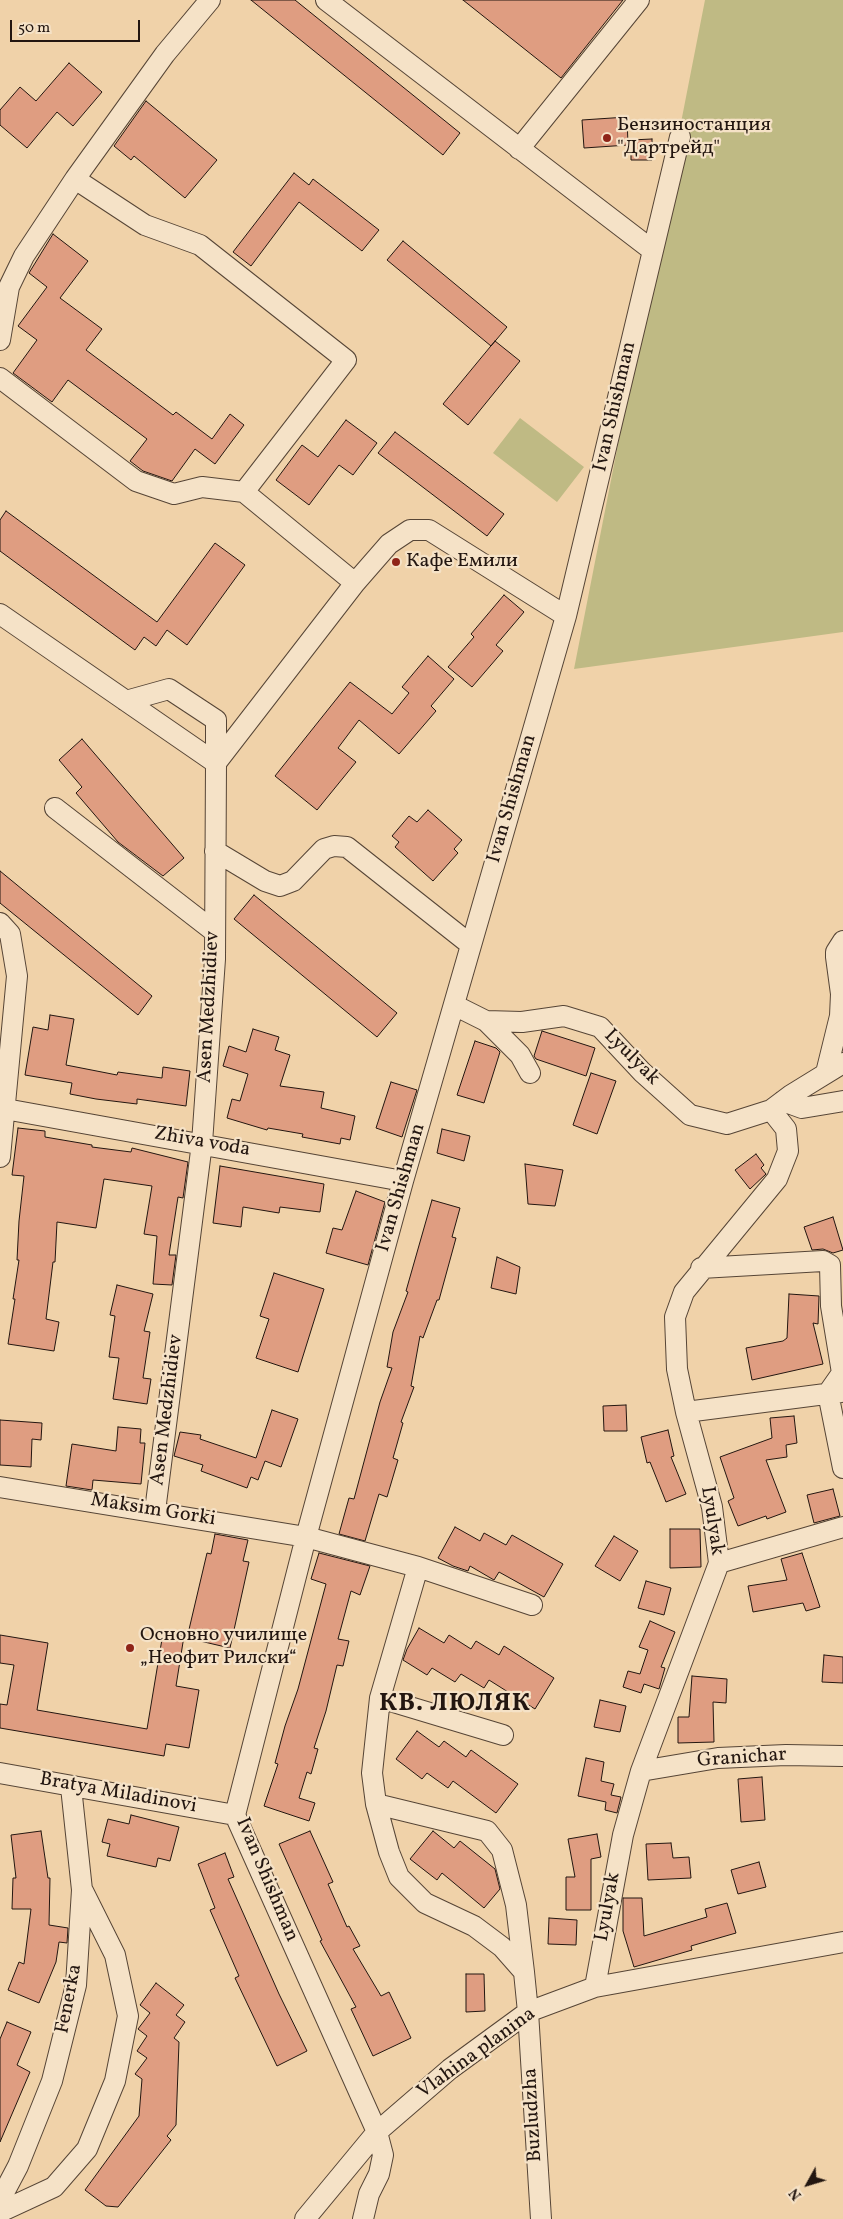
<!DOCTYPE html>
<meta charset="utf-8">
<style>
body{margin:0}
#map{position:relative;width:843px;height:2219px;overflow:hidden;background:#f0d2a9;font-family:Vollkorn,serif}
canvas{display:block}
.north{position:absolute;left:783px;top:2159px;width:50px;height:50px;-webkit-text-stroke:4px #f5e2c7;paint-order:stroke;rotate:231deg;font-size:14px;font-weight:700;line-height:20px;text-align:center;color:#231610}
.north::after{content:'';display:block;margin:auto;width:18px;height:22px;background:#231610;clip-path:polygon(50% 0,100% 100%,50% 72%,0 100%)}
.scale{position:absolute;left:10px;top:20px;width:130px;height:22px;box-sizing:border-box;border:2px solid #231610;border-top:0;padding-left:6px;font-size:15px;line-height:18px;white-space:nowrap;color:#231610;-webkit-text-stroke:4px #f5e2c7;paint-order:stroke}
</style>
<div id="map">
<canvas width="843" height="2219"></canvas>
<div class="north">N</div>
<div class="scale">50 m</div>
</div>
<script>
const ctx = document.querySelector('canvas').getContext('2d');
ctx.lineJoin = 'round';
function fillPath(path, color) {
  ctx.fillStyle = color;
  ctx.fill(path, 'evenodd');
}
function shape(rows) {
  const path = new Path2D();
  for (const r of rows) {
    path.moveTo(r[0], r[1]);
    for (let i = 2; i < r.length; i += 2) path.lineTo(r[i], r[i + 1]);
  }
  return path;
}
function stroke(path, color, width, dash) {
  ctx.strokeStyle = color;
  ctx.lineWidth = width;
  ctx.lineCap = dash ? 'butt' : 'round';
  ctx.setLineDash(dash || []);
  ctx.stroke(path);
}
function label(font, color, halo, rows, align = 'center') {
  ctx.font = font + ' Vollkorn,serif';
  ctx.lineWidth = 4.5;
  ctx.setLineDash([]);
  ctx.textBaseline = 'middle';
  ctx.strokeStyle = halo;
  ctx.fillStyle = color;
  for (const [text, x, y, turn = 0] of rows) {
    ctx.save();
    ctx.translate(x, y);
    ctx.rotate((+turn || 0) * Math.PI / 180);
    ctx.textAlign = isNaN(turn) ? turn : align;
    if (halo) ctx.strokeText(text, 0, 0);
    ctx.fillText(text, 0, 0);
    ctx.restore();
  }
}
fillPath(shape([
 [705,0,843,0,843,632,574,669],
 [520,418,584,467,557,502,493,453]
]), '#bfba84');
const building = shape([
 [251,0,295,0,460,133,443,155,251,0],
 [463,0,623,0,561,78,463,0],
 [69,63,102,92,73,126,57,112,27,148,0,125,0,110,20,87,36,101,69,63],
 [146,101,217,160,185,198,134,156,131,160,114,146,146,101],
 [627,117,628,145,584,148,582,120,627,117],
 [652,139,652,160,631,160,631,140,652,139],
 [294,173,309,185,313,179,379,230,362,251,299,202,251,266,233,252,294,173],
 [53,234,88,261,60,298,102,329,86,350,173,415,176,412,212,439,230,414,244,425,215,464,195,449,172,481,143,471,130,461,147,439,68,380,52,402,13,373,37,340,18,326,47,287,29,273,53,234],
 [403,241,507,327,491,346,387,260,403,241],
 [495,341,520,361,468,425,443,404,495,341],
 [346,420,377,443,353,475,339,465,309,505,276,480,302,445,318,457,346,420],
 [395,432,504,514,487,536,378,453,395,432],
 [6,511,157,622,215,543,245,565,187,645,167,630,156,646,144,637,135,650,0,551,0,520,6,511],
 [504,595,524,612,496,645,503,651,472,687,448,667,474,637,471,634,504,595],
 [428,656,454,679,431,706,436,711,399,754,359,720,338,748,356,762,317,810,275,776,350,682,392,714,409,693,402,687,428,656],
 [82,739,184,858,163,876,118,842,76,793,82,787,59,760,82,739],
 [428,810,462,840,454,849,458,853,433,881,395,847,399,842,392,836,409,816,417,822,428,810],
 [0,871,152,996,138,1015,0,903,0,871],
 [254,895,397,1013,377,1037,234,919,254,895],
 [50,1015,74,1019,66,1065,117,1075,118,1072,162,1078,163,1067,190,1071,186,1106,137,1099,137,1104,96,1099,70,1094,72,1083,25,1075,33,1027,48,1030,50,1015],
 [253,1029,279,1037,275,1050,290,1055,280,1086,324,1092,321,1108,355,1116,350,1140,341,1138,340,1144,302,1137,303,1134,268,1128,267,1130,227,1118,232,1099,240,1101,248,1074,223,1066,229,1046,246,1052,253,1029],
 [542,1031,595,1048,586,1076,536,1059,534,1056,542,1031],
 [475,1041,496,1048,500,1052,484,1103,457,1095,475,1041],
 [591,1073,616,1081,597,1134,573,1125,591,1073],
 [391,1082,417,1090,402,1137,376,1128,391,1082],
 [18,1128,45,1131,45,1137,92,1145,92,1147,131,1152,132,1148,188,1162,183,1198,178,1197,169,1255,176,1255,172,1285,153,1284,157,1236,144,1234,152,1186,104,1179,96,1228,57,1222,55,1262,53,1262,46,1319,59,1322,54,1351,8,1344,15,1299,13,1299,19,1260,17,1260,19,1221,24,1176,12,1175,18,1128],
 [442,1129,470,1136,464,1161,437,1153,442,1129],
 [756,1154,764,1165,761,1168,766,1174,750,1189,735,1170,756,1154],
 [525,1164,563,1170,555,1206,528,1204,525,1164],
 [220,1166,324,1184,320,1212,280,1207,279,1213,243,1207,241,1227,213,1223,220,1166],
 [356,1191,385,1202,368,1265,326,1253,333,1228,342,1230,356,1191],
 [432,1200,460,1208,452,1237,456,1238,439,1300,437,1300,423,1338,420,1336,411,1386,414,1387,401,1422,403,1423,393,1458,398,1460,387,1497,379,1494,365,1541,339,1534,349,1498,354,1499,380,1402,392,1368,387,1367,393,1332,408,1292,406,1291,432,1200],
 [833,1217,843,1250,833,1253,823,1249,812,1250,804,1227,833,1217],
 [497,1257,520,1267,516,1294,491,1288,497,1257],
 [274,1273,324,1289,298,1372,256,1358,269,1319,260,1316,274,1273],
 [117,1285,153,1294,144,1331,150,1332,143,1378,151,1379,147,1404,113,1399,119,1358,109,1357,115,1316,110,1315,117,1285],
 [789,1294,819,1296,818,1324,813,1323,823,1364,752,1380,746,1348,783,1341,787,1338,789,1294],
 [626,1405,627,1431,604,1431,603,1406,626,1405],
 [272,1410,298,1419,281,1467,265,1461,258,1480,251,1477,247,1488,201,1471,203,1465,174,1456,180,1432,201,1435,200,1439,256,1458,272,1410],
 [794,1416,797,1443,786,1445,787,1457,766,1460,786,1512,767,1519,766,1516,738,1526,728,1501,734,1498,720,1457,772,1438,770,1418,794,1416],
 [0,1420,42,1423,41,1440,32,1439,31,1467,0,1465,0,1420],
 [118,1427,141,1429,140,1443,145,1443,141,1484,93,1480,92,1490,66,1486,72,1444,116,1451,118,1427],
 [668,1430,674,1456,671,1457,686,1494,666,1502,650,1462,647,1463,641,1437,668,1430],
 [833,1489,840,1516,814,1523,807,1495,833,1489],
 [455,1527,480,1541,484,1533,506,1545,512,1535,563,1564,544,1597,499,1572,494,1580,470,1566,468,1571,453,1566,438,1558,455,1527],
 [670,1529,700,1529,701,1567,670,1568,670,1529],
 [215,1534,248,1540,243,1561,249,1562,230,1648,187,1638,207,1553,211,1554,215,1534],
 [614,1536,638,1551,620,1581,595,1566,614,1536],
 [319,1553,370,1566,360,1595,351,1591,338,1639,349,1641,343,1666,337,1665,326,1711,314,1748,318,1749,311,1774,307,1772,299,1798,315,1803,309,1821,264,1806,278,1764,275,1763,285,1726,298,1689,326,1584,311,1579,319,1553],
 [802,1553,820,1607,806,1611,803,1603,753,1612,748,1586,787,1580,781,1559,802,1553],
 [646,1581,671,1588,664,1615,638,1608,646,1581],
 [650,1621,675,1632,661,1667,665,1668,659,1689,644,1684,641,1693,623,1687,628,1671,640,1674,648,1650,639,1647,650,1621],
 [419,1628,444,1643,449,1635,471,1649,476,1641,499,1655,504,1646,554,1678,535,1709,489,1680,484,1688,461,1674,455,1682,432,1668,427,1675,403,1660,407,1649,419,1628],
 [163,1633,184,1636,176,1686,199,1690,189,1748,166,1744,164,1756,0,1728,0,1704,7,1705,14,1665,0,1663,0,1635,48,1643,37,1710,147,1729,163,1633],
 [824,1655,843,1657,843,1683,822,1682,824,1655],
 [692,1676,727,1679,726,1703,713,1702,714,1742,678,1743,678,1717,689,1717,692,1676],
 [600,1700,626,1706,620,1732,594,1727,600,1700],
 [417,1731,439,1747,444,1741,466,1757,471,1750,518,1784,496,1813,453,1781,448,1788,427,1773,422,1779,396,1759,417,1731],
 [586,1758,604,1762,601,1781,614,1784,611,1795,621,1797,617,1813,605,1810,606,1802,578,1796,586,1758],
 [762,1777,765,1820,741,1822,738,1779,762,1777],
 [131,1815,179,1827,170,1861,158,1858,156,1867,107,1856,110,1844,102,1842,108,1819,129,1824,131,1815],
 [41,1831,48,1878,50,1878,49,1925,68,1928,67,1943,59,1942,56,1962,39,2003,8,1990,19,1962,24,1964,31,1909,12,1909,13,1878,16,1878,11,1835,41,1831],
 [310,1831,333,1882,328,1884,347,1927,349,1926,360,1946,353,1949,381,1996,389,1992,411,2038,373,2056,351,2009,356,2007,320,1941,322,1940,279,1844,310,1831],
 [433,1831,454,1848,460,1841,495,1869,500,1889,484,1908,442,1873,437,1880,410,1859,433,1831],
 [597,1834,601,1857,591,1859,591,1910,566,1910,566,1877,575,1877,568,1839,597,1834],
 [671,1843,673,1858,689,1857,691,1878,648,1880,646,1844,671,1843],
 [225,1853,234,1877,228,1879,279,1994,307,2051,277,2066,235,1978,239,1976,210,1910,215,1908,198,1864,225,1853],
 [759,1862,766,1887,738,1894,731,1870,759,1862],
 [623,1898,642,1898,644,1936,707,1917,705,1909,727,1903,736,1933,691,1946,692,1950,634,1967,623,1931,623,1898],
 [549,1918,577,1920,576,1945,548,1944,549,1918],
 [466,1974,484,1974,485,2011,466,2012,466,1974],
 [156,1983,184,2005,176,2015,185,2022,174,2038,179,2042,176,2125,167,2136,171,2140,118,2207,106,2206,85,2190,139,2116,142,2079,135,2074,147,2058,137,2051,147,2036,138,2029,150,2013,140,2005,156,1983],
 [7,2022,31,2032,17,2065,30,2072,0,2142,0,2039,7,2022]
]);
fillPath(building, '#df9d81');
stroke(building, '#231610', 1);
const minor = shape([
 [326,0,652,250],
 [519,149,639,0],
 [75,179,145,225,200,245,346,360,244,492],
 [0,340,9,287,24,256,75,179,165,54,210,0],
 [0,378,136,481,174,494,202,487,244,492,355,583],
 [0,614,216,763,215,959,202,1143,155,1511],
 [126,701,169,689,216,720,216,763],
 [216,763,355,583,389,544,410,530,429,530,566,616],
 [55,808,215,932],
 [215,851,265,881,280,886,293,881,324,849,334,846,347,847,471,945],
 [0,923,10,934,17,976,0,1157],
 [454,1005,486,1021,522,1022,564,1016,600,1027,642,1072,690,1115,727,1124,771,1110,791,1095,843,1063],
 [486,1021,520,1055,530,1073],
 [826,1073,840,1016,841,994,836,957,836,952,843,941],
 [783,1101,802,1108,843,1101],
 [0,1108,403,1181],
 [701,1268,823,1261,830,1265,831,1306,842,1373,828,1393,843,1468],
 [686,1412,841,1392],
 [0,1487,306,1537,418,1567,380,1698,372,1773,376,1804,389,1852,399,1877,425,1903,474,1926,502,1947,524,1972,528,2012,541,2219],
 [719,1563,843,1527],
 [418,1567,532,1605],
 [380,1698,503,1735],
 [641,1771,718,1758,786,1755,843,1756],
 [0,1773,235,1815],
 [376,1804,487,1831,502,1850,516,1905,524,1972],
 [595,1987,623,1835,641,1771,719,1563,712,1507,686,1412,677,1369,675,1317,684,1292,777,1179,788,1151,786,1129,771,1110],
 [0,2200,18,2166,52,2081,76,1985,82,1890,71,1787],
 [0,2212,54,2187,87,2149,115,2081,128,2016,115,1955,83,1891],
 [305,2219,377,2132,450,2069,528,2012,595,1987,843,1942],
 [363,2219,369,2194,379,2174,383,2155,377,2132,235,1815,306,1537,403,1181,566,616,680,137]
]);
stroke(minor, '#564536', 22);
stroke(minor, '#f5e2c7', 20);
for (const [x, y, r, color] of [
 [607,138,5,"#8f2418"],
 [396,562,5,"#8f2418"],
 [130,1648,5,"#8f2418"]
]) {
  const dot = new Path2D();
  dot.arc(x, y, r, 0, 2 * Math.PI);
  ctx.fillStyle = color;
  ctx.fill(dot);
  stroke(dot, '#f5e2c7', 2);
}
label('20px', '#231610', '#f5e2c7', [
 ["Бензиностанция",617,126],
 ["\"Дартрейд\"",617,149],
 ["Кафе Емили",406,562],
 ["Основно училище",140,1636],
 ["„Неофит Рилски“",140,1659]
], 'left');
label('20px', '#231610', '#f5e2c7', [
 ["Ivan Shishman",616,407,-77],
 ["Ivan Shishman",513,799,-74],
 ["Asen Medzhidiev",210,1007,-87],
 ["Lyulyak",631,1058,45],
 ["Zhiva voda",202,1143,10],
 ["Ivan Shishman",402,1188,-74],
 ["Asen Medzhidiev",168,1410,-83],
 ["Maksim Gorki",153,1511,9],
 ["Lyulyak",711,1521,81],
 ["Granichar",742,1759,-4],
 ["Bratya Miladinovi",118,1794,10],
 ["Ivan Shishman",266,1880,67],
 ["Lyulyak",609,1907,-80],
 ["Fenerka",70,1999,-79],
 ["Vlahina planina",477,2054,-36],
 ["Buzludzha",534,2115,-93]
]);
ctx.letterSpacing = '1px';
label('bold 25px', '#231610', '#f5e2c7', [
 ["КВ. ЛЮЛЯК",455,1705]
]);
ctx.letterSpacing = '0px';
</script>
